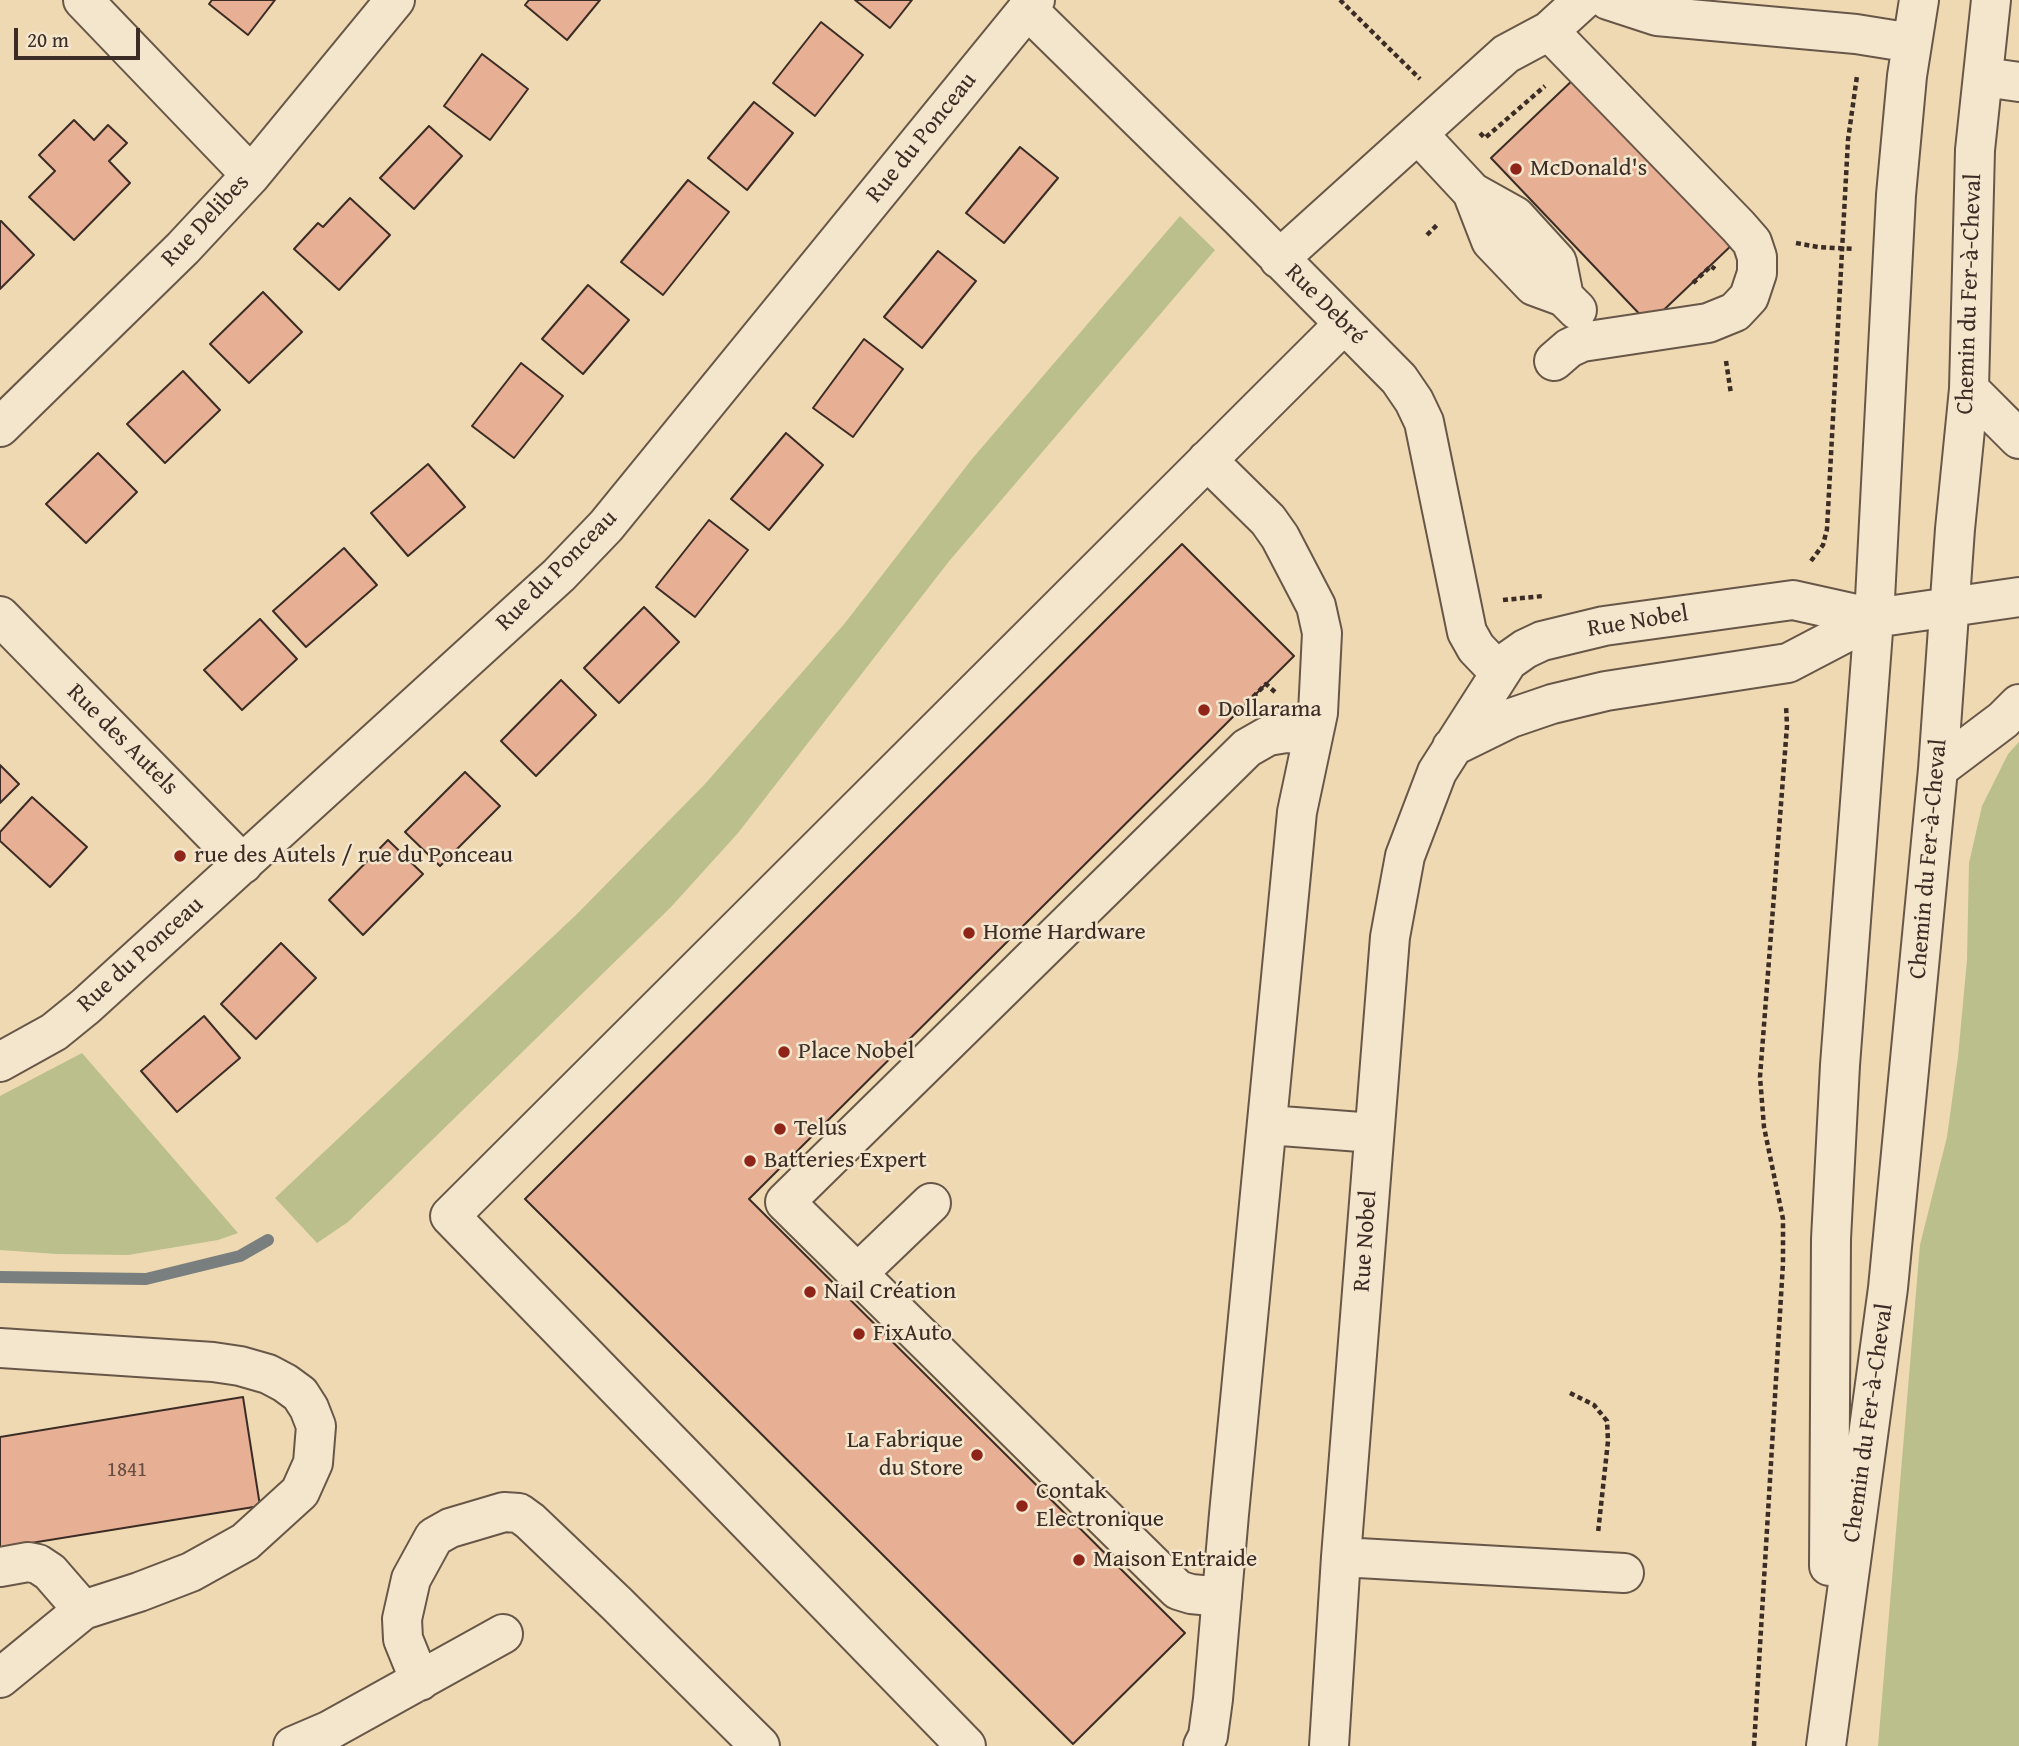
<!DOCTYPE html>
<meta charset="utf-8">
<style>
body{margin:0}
#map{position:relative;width:2019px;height:1746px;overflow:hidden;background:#eed9b2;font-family:"Gentium Book Plus",serif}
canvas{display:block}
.scale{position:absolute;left:14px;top:28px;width:126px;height:32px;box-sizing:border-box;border:4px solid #3b2c25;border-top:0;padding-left:9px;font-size:21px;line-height:24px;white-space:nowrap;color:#3b2c25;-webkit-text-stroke:5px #f4e6cd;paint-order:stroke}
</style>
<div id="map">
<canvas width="2019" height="1746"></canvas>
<div class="scale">20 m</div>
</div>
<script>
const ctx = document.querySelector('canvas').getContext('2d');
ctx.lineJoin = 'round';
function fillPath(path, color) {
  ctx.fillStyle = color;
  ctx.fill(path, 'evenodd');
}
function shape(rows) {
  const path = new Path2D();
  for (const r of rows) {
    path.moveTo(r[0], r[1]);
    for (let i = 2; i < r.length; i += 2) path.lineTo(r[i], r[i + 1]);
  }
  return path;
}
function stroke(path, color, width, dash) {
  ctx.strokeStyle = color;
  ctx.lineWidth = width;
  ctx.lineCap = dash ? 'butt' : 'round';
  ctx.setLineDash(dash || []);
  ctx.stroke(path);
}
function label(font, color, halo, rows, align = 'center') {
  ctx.font = font + ' "Gentium Book Plus",serif';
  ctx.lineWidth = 5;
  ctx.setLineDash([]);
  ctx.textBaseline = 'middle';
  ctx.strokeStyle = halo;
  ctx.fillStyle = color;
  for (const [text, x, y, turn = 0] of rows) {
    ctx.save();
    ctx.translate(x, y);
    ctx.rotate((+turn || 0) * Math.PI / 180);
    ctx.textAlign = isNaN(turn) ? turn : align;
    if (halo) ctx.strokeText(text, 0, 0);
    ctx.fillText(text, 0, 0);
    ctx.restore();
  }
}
fillPath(shape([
 [1180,216,1215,250,950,560,738,833,671,907,348,1222,317,1243,275,1198,576,915,705,784,845,623,972,459],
 [2019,742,2019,1746,1878,1746,1920,1245,1947,1137,1958,1057,1967,960,1969,863,1982,806,2008,754],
 [82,1053,238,1233,218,1240,128,1255,57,1254,0,1250,0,1096]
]), '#babf8b');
stroke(shape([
 [0,1277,146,1279,240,1256,268,1240]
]), '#787f7e', 12);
const building = shape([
 [212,0,275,0,248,35,209,4,212,0],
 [529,0,600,0,567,40,525,5,529,0],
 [855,0,912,0,890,28,855,0],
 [821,22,863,55,815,116,773,83,821,22],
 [482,54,528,89,490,140,444,106,482,54],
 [1577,76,1735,242,1649,324,1491,158,1577,76],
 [754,102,793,133,747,190,708,158,754,102],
 [74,120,94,140,108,125,127,143,109,161,130,183,74,240,29,197,55,171,39,155,74,120],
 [429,126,462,156,414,209,380,178,429,126],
 [1020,147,1058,178,1004,243,966,213,1020,147],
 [688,180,729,212,663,295,621,262,688,180],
 [350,198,390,235,339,290,294,249,318,223,323,227,350,198],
 [1,221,34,255,0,289,0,222,1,221],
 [938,251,976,281,922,348,884,317,938,251],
 [588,285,629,320,583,374,542,339,588,285],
 [263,292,302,332,249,383,210,344,263,292],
 [864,339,903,369,853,437,813,408,864,339],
 [521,363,563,396,514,458,472,426,521,363],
 [183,371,220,410,165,463,127,424,183,371],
 [786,433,823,465,769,530,731,499,786,433],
 [98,453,137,492,86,543,46,504,98,453],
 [428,464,465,507,408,556,371,513,428,464],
 [709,520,748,550,695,617,656,587,709,520],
 [1182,544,1294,656,749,1199,1185,1633,1073,1744,525,1199,1182,544],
 [344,548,377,585,306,647,273,611,344,548],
 [644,607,679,642,619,703,584,668,644,607],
 [260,619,297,659,242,710,204,670,260,619],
 [561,680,596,715,536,776,501,741,561,680],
 [0,765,19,784,0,803,0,765],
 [465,772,500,806,440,866,405,832,465,772],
 [32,797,87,847,50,887,0,841,0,832,32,797],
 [388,840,423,874,363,935,329,900,388,840],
 [281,943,316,978,256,1039,221,1004,281,943],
 [204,1016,240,1058,177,1112,141,1071,204,1016],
 [243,1397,260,1506,0,1548,0,1437,243,1397]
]);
fillPath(building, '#e7af94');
stroke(building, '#3b2c25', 2);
const minor = shape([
 [83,0,251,175],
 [1608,0,1657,16,1856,34,1912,43],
 [1027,9,1240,218,1399,379,1414,401,1424,422,1467,632,1476,648,1499,672],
 [1549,31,1738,226,1752,242,1757,257,1757,273,1749,297,1735,312,1708,323,1582,342,1569,348,1554,361],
 [1984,77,2019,82],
 [1418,134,1472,192,1515,216,1557,262,1564,297],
 [1472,192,1491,241,1534,286,1564,297,1577,310],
 [1279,259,1506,54,1549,31,1583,0],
 [1969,389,2019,439],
 [0,427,183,248,251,175,395,0],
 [0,616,243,864],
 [1452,747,1511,718,1552,704,1606,691,1788,663,1874,618,2019,597],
 [1938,769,2003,720,2019,704],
 [0,1062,54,1032,86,1006,559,575,606,526,1035,0],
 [1268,1125,1374,1133],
 [858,1273,931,1203],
 [0,1348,213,1362,240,1366,268,1374,285,1383,300,1394,309,1408,316,1426,313,1463,300,1492,245,1542,191,1572,139,1592,83,1610],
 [1341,1557,1624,1573],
 [1829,1566,1831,1239,1840,1065,1874,618,1896,195,1907,76,1919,0],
 [0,1567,28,1562,38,1564,50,1572,83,1610,0,1678],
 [1222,1597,1191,1594,1178,1590,785,1202,1247,748,1268,736,1286,733,1313,735],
 [420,1681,403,1639,402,1619,411,1579,434,1537,450,1528,504,1512,519,1513,530,1521,617,1604,760,1746],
 [293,1746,328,1731,503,1634],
 [966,1746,450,1216,1343,325],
 [1203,1746,1208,1736,1213,1699,1229,1514,1297,812,1318,713,1322,633,1316,606,1280,537,1268,520,1207,460],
 [1329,1746,1341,1557,1390,937,1405,856,1437,772,1508,661,1525,649,1542,641,1604,626,1793,600,1874,618],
 [1826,1746,1888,1288,1938,769,1955,529,1969,389,1975,150,1991,0]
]);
stroke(minor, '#685748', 42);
stroke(shape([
 [1340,0,1420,79],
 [1480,133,1485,138,1545,86],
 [1427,235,1439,223],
 [1796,243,1818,247,1854,249],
 [1693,283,1711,266,1715,269],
 [1726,361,1731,394],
 [1811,561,1823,545,1827,529,1848,140,1857,76],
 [1503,600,1543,596],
 [1253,697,1266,684,1275,692],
 [1570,1393,1594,1405,1607,1421,1608,1441,1598,1533],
 [1754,1746,1783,1263,1783,1219,1764,1127,1760,1077,1787,726,1786,705]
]), '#3b2c25', 4.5, [5, 3.5]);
stroke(minor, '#f4e6cd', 38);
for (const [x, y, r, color] of [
 [1516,169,7,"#8f2418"],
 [1204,710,7,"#8f2418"],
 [180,856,7,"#8f2418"],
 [969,933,7,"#8f2418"],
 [784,1052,7,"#8f2418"],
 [780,1129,7,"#8f2418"],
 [750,1161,7,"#8f2418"],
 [810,1292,7,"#8f2418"],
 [859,1334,7,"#8f2418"],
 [977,1455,7,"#8f2418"],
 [1022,1506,7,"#8f2418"],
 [1079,1560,7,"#8f2418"]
]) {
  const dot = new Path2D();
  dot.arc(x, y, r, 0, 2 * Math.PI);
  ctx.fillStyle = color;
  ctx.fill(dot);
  stroke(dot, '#f4e6cd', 2.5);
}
label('21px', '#664d41', null, [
 ["1841",127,1471]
]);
label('24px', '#3b2c25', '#f4e6cd', [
 ["Rue du Ponceau",922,138,-51],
 ["Rue Delibes",206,221,-47],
 ["Chemin du Fer-à-Cheval",1970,294,-88],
 ["Rue Debré",1325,305,45],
 ["Rue du Ponceau",557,571,-45],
 ["Rue Nobel",1638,622,-9],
 ["Rue des Autels",122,740,45],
 ["Chemin du Fer-à-Cheval",1929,859,-85],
 ["Rue du Ponceau",141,955,-42],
 ["Rue Nobel",1366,1241,-86],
 ["Chemin du Fer-à-Cheval",1869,1423,-82]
]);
label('24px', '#3b2c25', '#f4e6cd', [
 ["McDonald's",1530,169],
 ["Dollarama",1218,710],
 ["rue des Autels / rue du Ponceau",194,856],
 ["Home Hardware",983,933],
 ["Place Nobel",798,1052],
 ["Telus",794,1129],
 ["Batteries Expert",764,1161],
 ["Nail Création",824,1292],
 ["FixAuto",873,1334],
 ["La Fabrique",963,1441,"right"],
 ["du Store",963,1469,"right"],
 ["Contak",1036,1492],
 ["Electronique",1036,1520],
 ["Maison Entraide",1093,1560]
], 'left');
</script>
